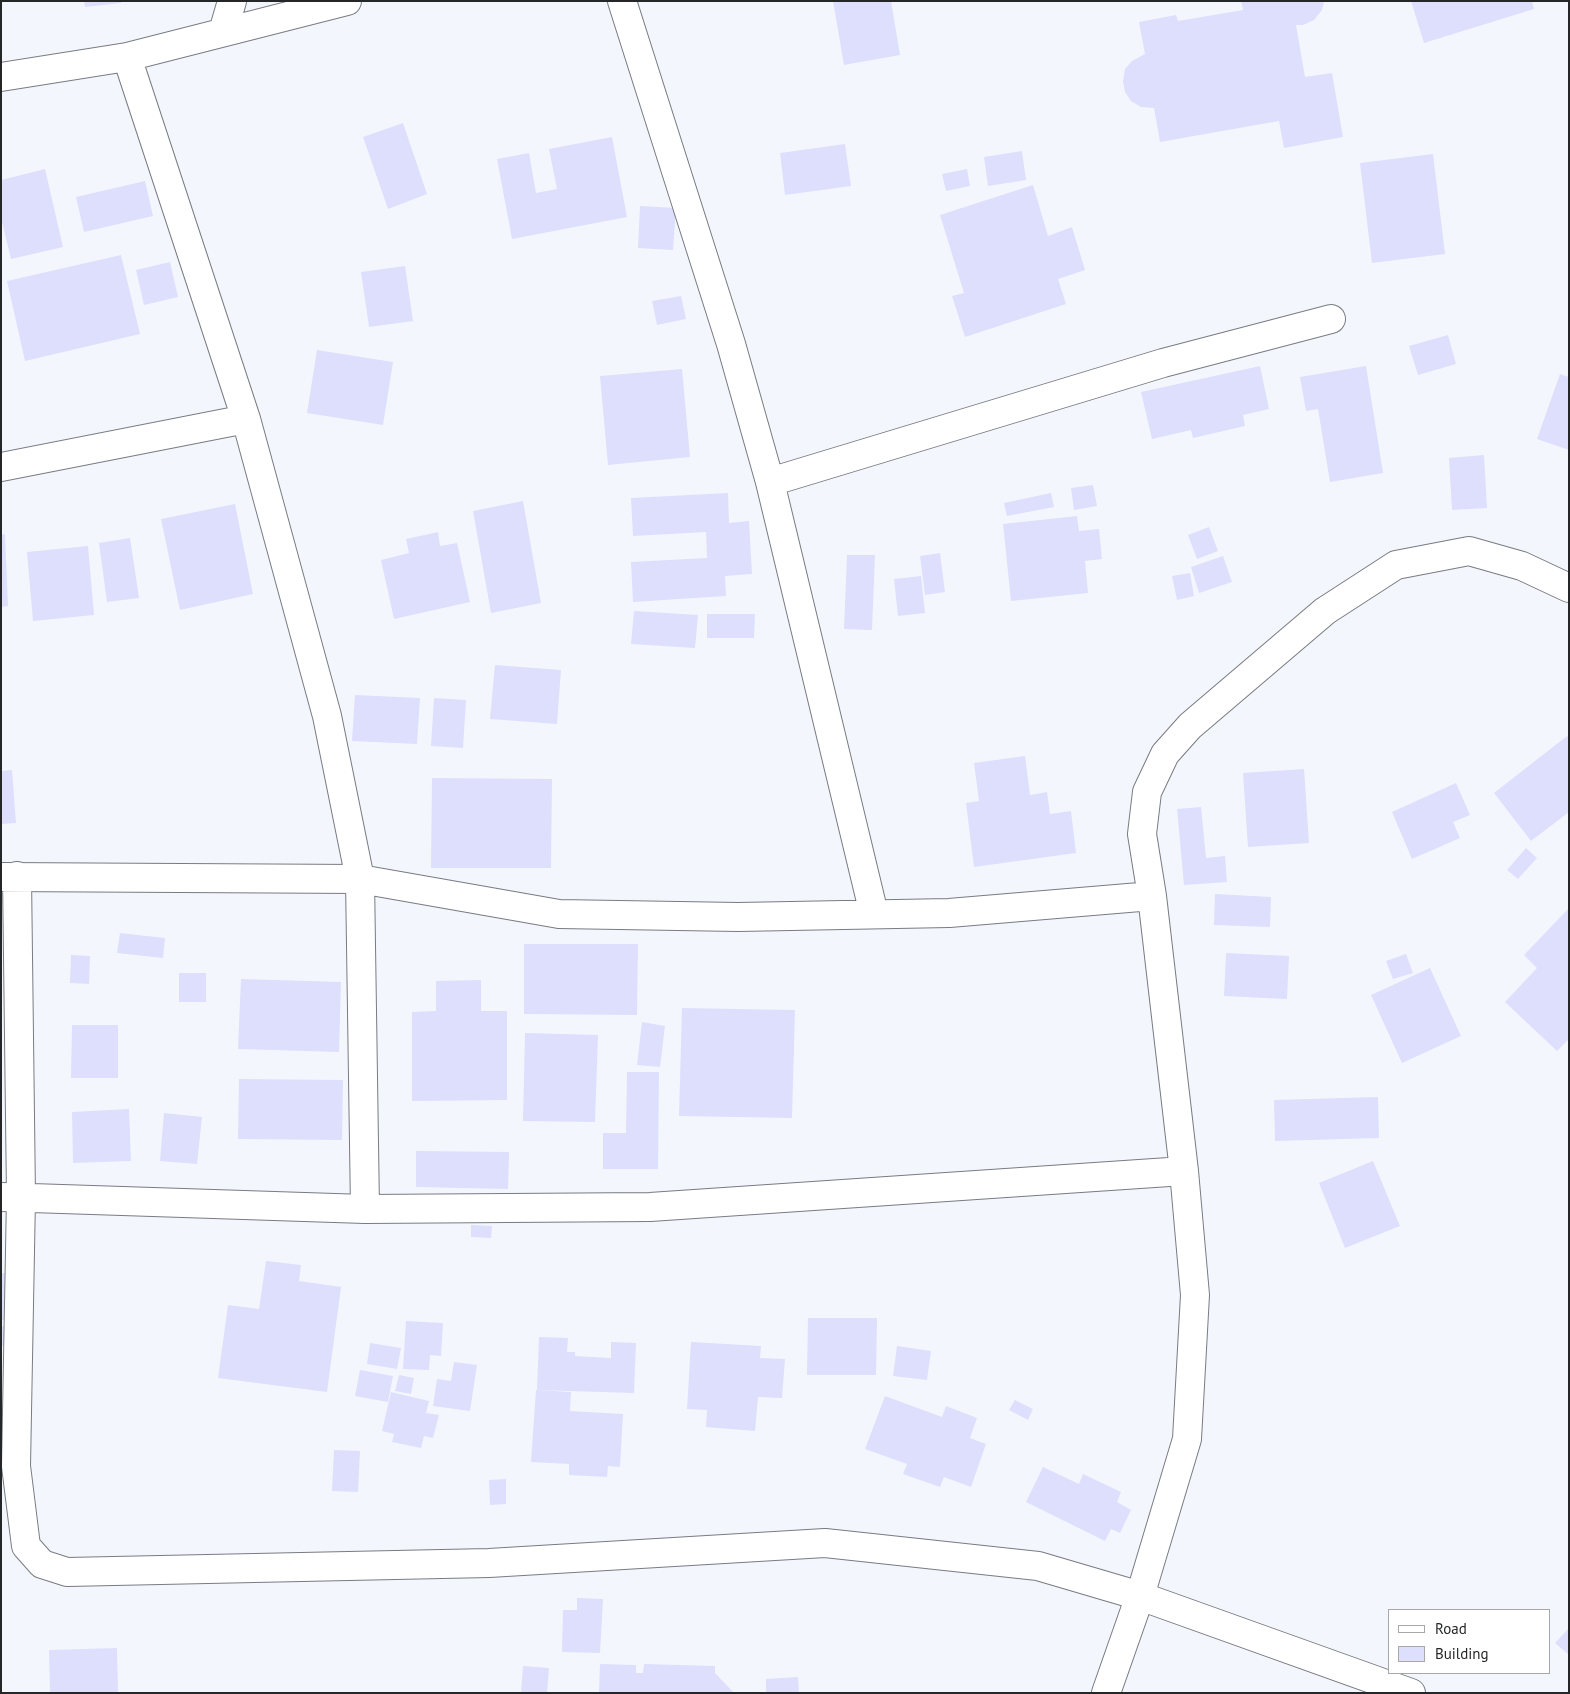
<!DOCTYPE html>
<style>
body{margin:0}
#map{position:relative;width:1570px;height:1694px;overflow:hidden;background:#f3f7fd;font-family:"PT Sans",sans-serif}
canvas{display:block}
.frame{position:absolute;inset:0;border:2px solid #252628;pointer-events:none}
.legend{position:absolute;left:1388px;top:1609px;width:162px;height:65px;box-sizing:border-box;background:#fff;border:1px solid #a8a8a9;margin:0;padding:6px 9px;list-style:none;font-size:15px;color:#252628}
.legend li{display:flex;align-items:center;gap:10px;height:25px}
.legend b{width:25px;border:1px solid #a8a8a9}
</style>
<div id="map">
<canvas width="1570" height="1694"></canvas>
<div class="frame"></div>
<ul class="legend">
<li><b style="height:6px;background:#fff"></b>Road</li>
<li><b style="height:14px;background:#dddffd"></b>Building</li>
</ul>
</div>
<script>
const ctx = document.querySelector('canvas').getContext('2d');
ctx.lineJoin = 'round';
function fillPath(path, color) {
  ctx.fillStyle = color;
  ctx.fill(path, 'evenodd');
}
function shape(rows) {
  const path = new Path2D();
  for (const r of rows) {
    path.moveTo(r[0], r[1]);
    for (let i = 2; i < r.length; i += 2) path.lineTo(r[i], r[i + 1]);
  }
  return path;
}
function stroke(path, color, width, dash) {
  ctx.strokeStyle = color;
  ctx.lineWidth = width;
  ctx.lineCap = dash ? 'butt' : 'round';
  ctx.setLineDash(dash || []);
  ctx.stroke(path);
}
fillPath(shape([
 [84,1,121,1,121,3,85,7],
 [833,1,891,1,900,55,844,65],
 [1241,1,1324,1,1322,10,1314,20,1303,25,1296,25,1305,77,1332,73,1343,137,1284,148,1279,121,1160,142,1154,108,1141,107,1131,101,1125,92,1123,81,1125,69,1132,61,1145,54,1139,22,1176,15,1178,21,1243,10],
 [1411,1,1532,1,1534,9,1424,43],
 [403,123,427,194,388,209,363,137],
 [612,137,627,217,512,239,497,159,529,153,536,193,557,189,549,149],
 [845,144,851,186,785,195,780,153],
 [1022,151,1026,180,988,186,984,157],
 [1433,154,1445,254,1372,263,1360,163],
 [45,169,63,247,11,259,1,218,1,180],
 [967,169,970,186,946,191,942,174],
 [145,181,153,216,84,232,76,197],
 [1033,185,1048,236,1072,227,1085,270,1058,279,1066,304,965,337,952,296,964,293,940,215],
 [640,206,676,208,673,250,638,248],
 [121,255,140,334,25,361,7,281],
 [170,262,178,297,144,305,136,270],
 [405,266,413,321,369,327,361,272],
 [681,296,686,319,657,325,652,301],
 [1448,335,1456,364,1418,375,1409,346],
 [317,350,393,362,383,425,307,413],
 [1260,366,1269,409,1243,415,1245,426,1193,438,1191,430,1152,439,1141,392],
 [1366,366,1383,473,1330,482,1318,409,1306,411,1300,377],
 [682,369,690,457,608,465,600,376],
 [1560,374,1569,377,1569,450,1537,439],
 [1484,455,1487,508,1452,510,1449,458],
 [1093,485,1097,506,1074,510,1071,488],
 [728,493,729,523,749,521,752,574,725,576,726,596,633,602,631,562,707,558,706,532,633,536,631,498],
 [1051,493,1054,507,1007,516,1004,503],
 [523,501,541,603,491,613,473,511],
 [235,504,253,594,180,610,161,519],
 [1077,516,1079,531,1099,529,1102,559,1085,561,1088,593,1011,601,1003,524],
 [1209,527,1218,551,1197,559,1188,535],
 [438,532,440,546,457,543,470,602,394,619,381,560,409,553,406,539],
 [5,534,8,606,1,607,1,535],
 [130,538,139,598,107,602,99,543],
 [88,546,94,615,33,621,27,552],
 [940,553,945,592,925,595,920,556],
 [847,555,875,555,872,630,844,629],
 [1223,556,1232,582,1199,593,1191,567],
 [1190,573,1194,596,1177,600,1172,576],
 [921,576,925,613,898,616,894,579],
 [634,611,698,615,695,648,631,644],
 [707,614,755,614,754,638,707,638],
 [495,665,561,670,557,724,490,719],
 [355,695,420,698,417,744,352,741],
 [434,698,466,700,463,748,431,746],
 [1567,736,1569,738,1569,812,1531,841,1494,793],
 [1025,756,1030,795,1047,792,1050,814,1071,811,1076,853,974,867,966,803,979,801,974,763],
 [1304,769,1309,843,1248,847,1243,773],
 [12,770,16,823,1,824,1,771],
 [432,778,552,779,551,868,431,868],
 [1456,783,1470,815,1453,822,1460,838,1412,859,1392,812],
 [1201,807,1206,858,1225,856,1227,882,1184,885,1177,809],
 [1526,848,1537,858,1518,879,1507,870],
 [1215,894,1271,897,1270,927,1214,925],
 [1569,908,1569,1039,1557,1051,1505,1002,1537,968,1524,955],
 [120,933,165,938,163,958,117,953],
 [524,944,638,944,637,1015,524,1014],
 [1226,953,1289,956,1287,999,1224,996],
 [1406,954,1413,973,1393,979,1386,961],
 [71,955,90,956,89,984,70,983],
 [1430,968,1461,1036,1402,1063,1371,995],
 [179,973,206,973,206,1002,179,1002],
 [241,979,341,982,339,1052,238,1049],
 [481,980,481,1011,507,1011,507,1100,412,1101,412,1012,436,1011,436,981],
 [682,1008,795,1010,792,1118,679,1116],
 [642,1022,665,1026,660,1067,637,1065],
 [72,1025,118,1025,118,1078,71,1078],
 [525,1033,598,1035,595,1122,523,1121],
 [627,1072,659,1072,658,1169,603,1169,603,1133,626,1133],
 [239,1079,343,1080,342,1140,238,1139],
 [1378,1097,1379,1138,1275,1141,1274,1100],
 [129,1109,131,1161,73,1163,72,1112],
 [164,1113,202,1117,197,1164,160,1161],
 [416,1151,509,1152,508,1189,416,1187],
 [1373,1161,1400,1226,1345,1248,1319,1183],
 [471,1225,492,1226,491,1238,471,1237],
 [266,1261,301,1265,299,1281,341,1287,327,1392,218,1378,228,1305,259,1309],
 [1,1273,5,1273,5,1320,1,1320],
 [808,1318,877,1318,876,1375,807,1375],
 [406,1321,443,1323,441,1356,430,1355,429,1370,403,1369],
 [1,1326,6,1326,6,1346,1,1346],
 [539,1337,568,1338,567,1352,575,1352,575,1356,611,1358,611,1342,636,1343,634,1393,537,1390],
 [691,1342,761,1346,760,1358,785,1359,782,1398,758,1397,755,1431,706,1427,707,1410,687,1409],
 [370,1343,401,1348,397,1369,367,1364],
 [897,1346,931,1351,927,1380,893,1376],
 [454,1362,477,1365,470,1411,433,1406,437,1379,451,1381],
 [360,1370,393,1376,388,1402,355,1396],
 [399,1375,414,1378,411,1394,395,1391],
 [536,1390,571,1392,570,1411,623,1414,620,1467,608,1466,607,1477,569,1475,569,1464,531,1462],
 [391,1392,429,1401,426,1413,439,1415,433,1438,424,1436,421,1448,392,1442,394,1434,382,1431],
 [885,1396,942,1417,946,1406,977,1418,970,1438,986,1444,971,1487,944,1477,940,1487,903,1474,907,1464,865,1449],
 [1015,1400,1033,1409,1028,1420,1009,1410],
 [334,1450,360,1451,358,1492,332,1491],
 [1043,1467,1079,1484,1083,1474,1121,1492,1117,1502,1131,1510,1120,1533,1111,1529,1105,1541,1026,1502],
 [506,1479,506,1504,490,1505,489,1480],
 [577,1598,603,1599,600,1653,562,1652,563,1610,577,1610],
 [1569,1628,1569,1655,1555,1643],
 [117,1648,118,1693,50,1693,49,1650],
 [600,1664,636,1665,636,1673,643,1673,644,1664,715,1666,715,1673,734,1693,599,1693],
 [523,1666,549,1668,547,1693,521,1693],
 [798,1677,799,1693,766,1693,766,1679]
]), '#dddffd');
const street = shape([
 [622,1,731,344,770,482,874,914],
 [223,32,232,1],
 [127,57,246,419,327,716,360,879,365,1209],
 [1,77,127,57,347,1],
 [1,467,246,419],
 [770,482,1163,363,1331,319],
 [17,876,21,1197,16,1466,26,1546,42,1564,67,1572,489,1563,825,1543,1038,1566,1140,1596,1411,1693],
 [1,877,360,879,559,914,738,917,949,913,1152,896],
 [1,1197,365,1209,650,1207,1184,1171],
 [1106,1693,1140,1596,1187,1439,1195,1295,1184,1171,1152,896,1142,834,1147,792,1165,754,1190,726,1325,611,1396,565,1469,551,1522,566,1569,588]
]);
stroke(street, '#787b81', 30);
stroke(street, '#fff', 28);
</script>
